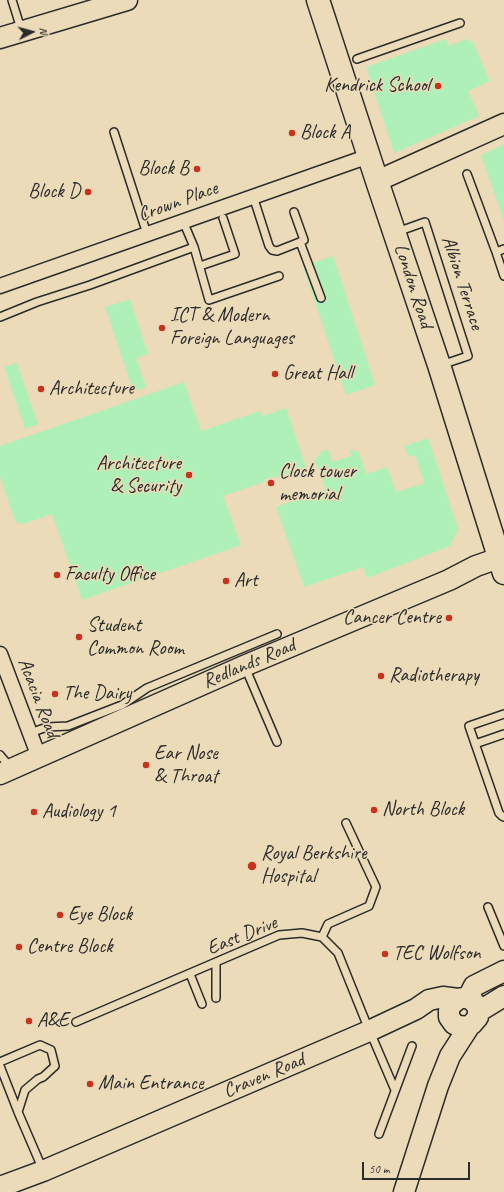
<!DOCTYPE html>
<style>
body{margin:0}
#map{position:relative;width:504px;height:1192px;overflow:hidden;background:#ecdbb8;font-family:Caveat,sans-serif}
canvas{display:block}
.north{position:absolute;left:12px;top:12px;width:40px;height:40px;-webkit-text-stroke:3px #ecdbb8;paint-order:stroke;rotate:84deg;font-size:11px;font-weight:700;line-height:16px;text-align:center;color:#2b2b2b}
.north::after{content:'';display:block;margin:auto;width:14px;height:18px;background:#2b2b2b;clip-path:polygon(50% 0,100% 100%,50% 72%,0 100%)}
.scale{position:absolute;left:362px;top:1162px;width:108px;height:18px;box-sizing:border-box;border:2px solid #2b2b2b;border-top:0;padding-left:5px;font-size:12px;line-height:14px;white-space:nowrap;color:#2b2b2b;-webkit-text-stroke:3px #ecdbb8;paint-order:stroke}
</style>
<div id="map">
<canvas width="504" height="1192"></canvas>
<div class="north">N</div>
<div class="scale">50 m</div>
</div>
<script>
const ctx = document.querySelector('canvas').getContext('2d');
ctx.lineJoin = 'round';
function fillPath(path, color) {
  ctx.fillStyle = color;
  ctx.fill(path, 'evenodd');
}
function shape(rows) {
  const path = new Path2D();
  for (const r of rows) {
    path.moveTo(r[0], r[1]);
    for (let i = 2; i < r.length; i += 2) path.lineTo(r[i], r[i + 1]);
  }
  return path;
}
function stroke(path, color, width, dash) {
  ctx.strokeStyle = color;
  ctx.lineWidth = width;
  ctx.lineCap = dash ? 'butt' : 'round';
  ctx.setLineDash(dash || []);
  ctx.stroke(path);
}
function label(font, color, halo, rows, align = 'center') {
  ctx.font = font + ' Caveat,sans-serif';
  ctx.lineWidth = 3;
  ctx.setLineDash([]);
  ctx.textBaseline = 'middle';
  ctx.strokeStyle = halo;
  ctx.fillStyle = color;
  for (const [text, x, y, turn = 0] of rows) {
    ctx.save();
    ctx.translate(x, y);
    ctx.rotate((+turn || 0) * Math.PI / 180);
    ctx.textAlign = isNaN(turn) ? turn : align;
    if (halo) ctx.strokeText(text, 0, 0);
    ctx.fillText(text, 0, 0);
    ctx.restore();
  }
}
fillPath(shape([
 [446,39,449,46,466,39,473,43,490,81,468,91,479,116,394,153,366,67],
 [504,144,504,221,481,155],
 [333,256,375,385,346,395,303,266],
 [130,299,148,354,136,358,146,387,133,391,105,307],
 [17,363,38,424,25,429,4,367],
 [184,382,201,431,260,411,262,416,286,408,306,467,276,478,275,476,264,480,264,482,223,496,241,545,82,600,52,514,23,524,17,523,14,518,0,477,0,446],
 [428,438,458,529,450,546,367,578,363,567,304,587,276,507,325,489,321,474,314,461,321,452,328,449,332,462,351,456,349,450,359,452,366,474,387,467,396,492,424,483,415,455,408,457,404,446]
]), '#aff0b9');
const lane = shape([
 [12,0,21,29],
 [357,59,460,23],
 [114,132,147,234],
 [467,174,496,252],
 [253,196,269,246,272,250,277,251,300,242,321,298],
 [294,212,304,240,300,242],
 [397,232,425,222,468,356,441,365],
 [194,247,209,300,279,276],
 [504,249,496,252,504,276],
 [200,266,235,254,223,218],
 [0,317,37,302,90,285,194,247,183,221],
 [245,667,277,742],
 [504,714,469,726,499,813,502,816,504,817],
 [30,733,47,727,68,726,122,705,147,688,277,634],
 [475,744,504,734],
 [0,755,10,767],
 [488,907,504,946],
 [322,937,328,924,369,906,376,887,346,823],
 [216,963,216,998],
 [190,974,202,1004],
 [76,1022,279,935,302,933,322,937,338,953,365,1020,395,1090],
 [0,1062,40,1045,51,1050,55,1066,43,1077,38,1079,25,1090,18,1112],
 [0,1066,18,1112,43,1170],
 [379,1134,412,1046]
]);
const street = shape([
 [0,286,369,156],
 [0,654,39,757]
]);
const secondary = shape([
 [0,38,127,0],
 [377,181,504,124],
 [0,774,244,666,449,580,476,566,499,558],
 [468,998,474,986,504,971],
 [478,1012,504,996],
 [0,1187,43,1171,369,1031,416,1009,429,1000,443,997,458,999,463,998,468,998,474,1002,478,1008,478,1017,472,1024,467,1027,459,1026,454,1024,449,1017,449,1011,450,1006,458,999],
 [404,1192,438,1086,450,1056,470,1025]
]);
const primary = shape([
 [318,0,377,181,439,365,504,573]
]);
stroke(lane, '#2b2b2b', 10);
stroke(street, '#2b2b2b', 17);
stroke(secondary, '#2b2b2b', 23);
stroke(primary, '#2b2b2b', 25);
stroke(lane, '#ecdbb8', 7);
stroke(street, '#ecdbb8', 14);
stroke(secondary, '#ecdbb8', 20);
stroke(primary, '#ecdbb8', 22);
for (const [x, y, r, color] of [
 [438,86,4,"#c8321e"],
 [292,133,4,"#c8321e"],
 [197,169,4,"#c8321e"],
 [88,192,4,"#c8321e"],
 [162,328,4,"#c8321e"],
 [275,374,4,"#c8321e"],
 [41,389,4,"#c8321e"],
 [189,475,4,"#c8321e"],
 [271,483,4,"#c8321e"],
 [57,575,4,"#c8321e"],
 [226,581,4,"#c8321e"],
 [449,618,4,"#c8321e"],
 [79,637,4,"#c8321e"],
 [381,676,4,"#c8321e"],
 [55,694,4,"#c8321e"],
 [146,765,4,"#c8321e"],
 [374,810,4,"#c8321e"],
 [34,812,4,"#c8321e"],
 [252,866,5,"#c8321e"],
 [60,915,4,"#c8321e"],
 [19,947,4,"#c8321e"],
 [385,954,4,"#c8321e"],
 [29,1021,4,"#c8321e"],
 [90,1084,4,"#c8321e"]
]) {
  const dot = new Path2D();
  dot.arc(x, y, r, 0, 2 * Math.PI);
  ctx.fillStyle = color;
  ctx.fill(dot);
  stroke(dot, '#ecdbb8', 1.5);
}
label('20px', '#2b2b2b', '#ecdbb8', [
 ["Kendrick School",430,86,"right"],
 ["Block A",300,133],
 ["Block B",189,169,"right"],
 ["Block D",80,192,"right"],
 ["ICT & Modern",170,316],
 ["Foreign Languages",170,339],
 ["Great Hall",283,374],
 ["Architecture",49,389],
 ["Architecture",181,464,"right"],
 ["& Security",181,487,"right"],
 ["Clock tower",279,472],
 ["memorial",279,495],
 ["Faculty Office",65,575],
 ["Art",234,581],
 ["Cancer Centre",441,618,"right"],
 ["Student",87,626],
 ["Common Room",87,649],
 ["Radiotherapy",389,676],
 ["The Dairy",63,694],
 ["Ear Nose",154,754],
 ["& Throat",154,777],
 ["North Block",382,810],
 ["Audiology 1",42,812],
 ["Royal Berkshire",261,854],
 ["Hospital",261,877],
 ["Eye Block",68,915],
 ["Centre Block",27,947],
 ["TEC Wolfson",393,954],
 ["A&E",37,1021],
 ["Main Entrance",98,1084]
], 'left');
label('20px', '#2b2b2b', '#ecdbb8', [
 ["Crown Place",178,202,-20],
 ["Albion Terrace",462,283,72],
 ["London Road",413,286,72],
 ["Redlands Road",249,664,-23],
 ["Acacia Road",38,698,69],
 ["East Drive",242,936,-22],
 ["Craven Road",264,1076,-23]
]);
</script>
